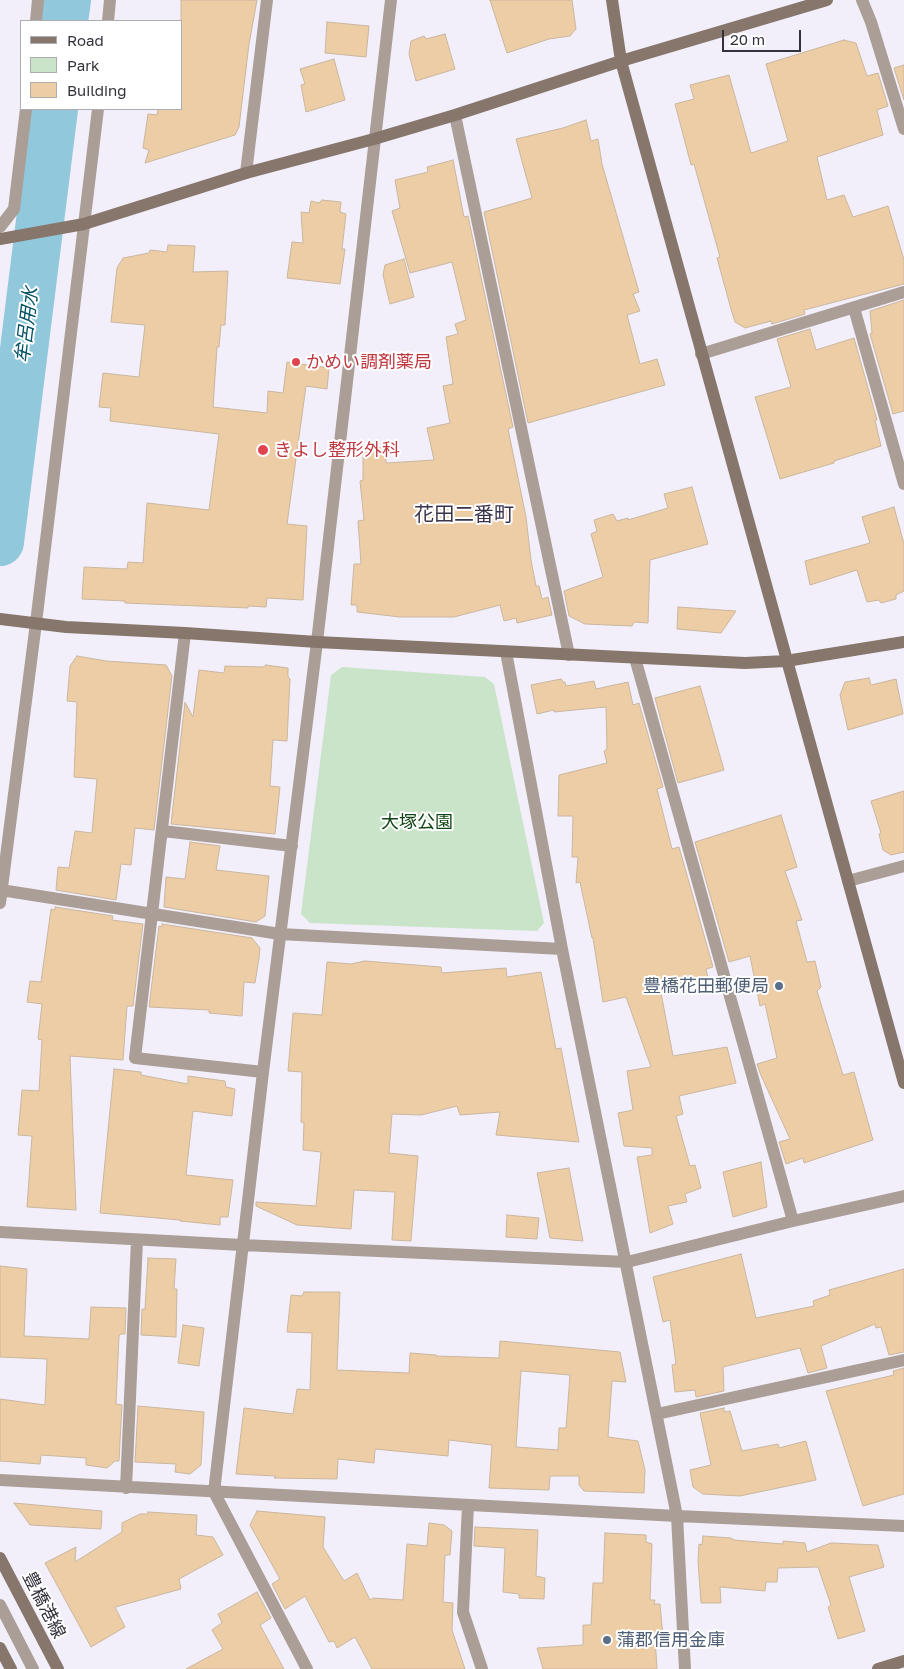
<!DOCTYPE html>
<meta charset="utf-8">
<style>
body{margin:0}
#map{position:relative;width:904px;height:1669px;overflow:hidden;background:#f2effb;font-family:"Golos Text",sans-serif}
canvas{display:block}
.legend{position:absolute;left:20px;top:20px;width:162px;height:90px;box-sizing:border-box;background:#fff;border:1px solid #adadb1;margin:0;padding:6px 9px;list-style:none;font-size:15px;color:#33313c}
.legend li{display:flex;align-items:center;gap:10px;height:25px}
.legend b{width:25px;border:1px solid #adadb1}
.scale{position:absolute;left:722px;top:30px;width:79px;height:22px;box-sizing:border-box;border:2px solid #33313c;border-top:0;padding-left:6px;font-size:15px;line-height:18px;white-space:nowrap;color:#33313c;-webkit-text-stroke:4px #fff;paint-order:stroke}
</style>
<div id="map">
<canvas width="904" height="1669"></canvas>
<ul class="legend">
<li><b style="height:6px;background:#87766b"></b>Road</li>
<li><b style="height:14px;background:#cae4ca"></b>Park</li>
<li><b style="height:14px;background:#edcda6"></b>Building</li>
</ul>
<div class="scale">20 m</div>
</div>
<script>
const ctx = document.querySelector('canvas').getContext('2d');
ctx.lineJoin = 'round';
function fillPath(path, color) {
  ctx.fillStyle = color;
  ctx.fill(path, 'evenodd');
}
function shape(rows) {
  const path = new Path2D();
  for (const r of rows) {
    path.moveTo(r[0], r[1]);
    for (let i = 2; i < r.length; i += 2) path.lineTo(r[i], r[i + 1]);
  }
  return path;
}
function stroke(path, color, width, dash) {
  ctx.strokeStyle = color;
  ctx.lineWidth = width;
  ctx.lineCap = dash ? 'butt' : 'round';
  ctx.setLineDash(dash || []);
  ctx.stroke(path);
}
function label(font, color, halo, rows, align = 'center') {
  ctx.font = font + ' "Golos Text","Noto Sans JP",sans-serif';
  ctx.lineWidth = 4;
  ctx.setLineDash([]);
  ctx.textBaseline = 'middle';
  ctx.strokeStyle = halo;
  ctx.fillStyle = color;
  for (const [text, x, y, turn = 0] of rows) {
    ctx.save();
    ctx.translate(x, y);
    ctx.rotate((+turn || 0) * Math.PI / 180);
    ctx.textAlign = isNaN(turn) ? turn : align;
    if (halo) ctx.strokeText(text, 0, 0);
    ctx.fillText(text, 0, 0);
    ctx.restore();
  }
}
fillPath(shape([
 [342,667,485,677,494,684,544,923,537,931,310,923,301,914,331,675]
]), '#cae4ca');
stroke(shape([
 [64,21,67,0],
 [0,542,54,109]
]), '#91c8db', 48);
const building = shape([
 [181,0,257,0,249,44,239,127,235,135,145,163,149,150,143,148,148,114,157,115,158,109,181,109,181,0],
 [490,0,572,0,576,29,570,36,549,39,507,53,490,0],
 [327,22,369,26,366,57,325,53,327,22],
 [445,34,455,69,416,81,409,54,411,41,424,36,426,39,445,34],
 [844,40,856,43,867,76,878,73,888,106,877,110,883,135,817,157,827,200,844,195,853,217,888,206,904,260,904,284,804,310,805,314,772,324,771,321,745,328,735,322,731,309,717,258,720,257,694,164,691,165,675,104,694,99,690,85,729,75,751,153,788,141,766,64,844,40],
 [334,59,345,100,306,112,301,85,305,84,300,69,334,59],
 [904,65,904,100,894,68,904,65],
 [586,120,591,141,598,139,602,164,639,292,633,294,640,311,627,315,640,364,657,359,665,385,528,423,484,212,532,198,516,139,563,128,586,120],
 [453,160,464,217,468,216,513,427,508,429,526,517,531,560,536,586,539,586,542,599,548,597,552,615,517,623,516,618,504,621,500,605,454,617,400,617,357,612,357,605,351,605,354,564,361,564,358,521,364,520,360,481,363,480,363,449,386,447,386,463,434,460,427,428,450,423,443,386,453,384,446,337,458,334,455,324,466,320,452,262,410,273,392,211,400,208,395,180,428,172,427,167,453,160],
 [322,200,341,202,340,212,346,214,342,249,345,249,340,284,287,278,292,242,303,243,301,212,309,213,311,201,319,203,322,200],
 [168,245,195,246,193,272,228,271,225,325,221,325,219,347,217,347,213,407,267,413,268,391,283,393,287,362,329,368,327,389,306,386,287,524,307,526,303,600,267,598,266,607,248,606,248,608,125,603,125,601,82,599,84,567,127,569,128,562,143,563,147,503,209,510,219,434,110,421,111,408,99,407,103,373,139,377,145,325,111,322,117,268,123,258,149,253,150,250,167,252,168,245],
 [404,259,414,297,390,304,383,275,385,265,404,259],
 [904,300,904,411,893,414,870,334,872,333,870,311,904,300],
 [810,329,816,350,854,338,877,420,875,420,881,446,834,461,834,463,780,479,755,397,791,387,777,339,810,329],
 [692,487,708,544,650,560,648,623,634,622,632,626,585,624,569,616,564,591,603,577,591,534,597,531,594,520,613,514,617,521,628,518,628,520,668,508,664,494,692,487],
 [894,507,904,544,904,591,896,595,896,599,881,603,879,600,867,602,857,570,810,585,805,561,870,543,862,517,894,507],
 [678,607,736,611,721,633,677,629,678,607],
 [77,656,106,661,166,665,172,676,154,830,135,828,131,865,121,864,116,900,56,890,58,867,69,868,75,831,92,833,97,779,74,777,77,702,67,701,70,666,77,656],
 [266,665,288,668,288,677,290,679,287,741,273,740,270,786,280,787,275,834,171,824,185,702,193,717,199,670,224,673,225,666,263,667,266,665],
 [869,678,871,685,896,679,903,714,848,730,840,695,845,682,869,678],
 [561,679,563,682,565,682,566,686,594,681,596,689,628,682,633,705,639,703,663,787,657,789,672,849,679,847,713,967,706,969,709,982,661,993,673,1056,727,1047,736,1083,679,1096,683,1114,676,1116,690,1166,695,1165,701,1188,685,1194,687,1202,668,1206,673,1224,650,1233,637,1157,652,1155,652,1148,624,1146,618,1113,633,1110,627,1071,651,1067,626,997,603,1002,593,938,592,938,580,882,576,883,578,857,572,857,573,816,558,816,559,775,607,763,604,751,607,749,606,707,554,712,554,710,537,714,531,685,561,679],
 [700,686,724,770,678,783,655,698,700,686],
 [904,791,904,852,891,855,883,850,879,834,881,833,871,801,904,791],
 [781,815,797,867,785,871,802,920,796,921,807,962,815,961,821,987,817,991,843,1075,854,1072,873,1140,804,1163,803,1158,786,1164,779,1142,790,1139,760,1073,757,1064,777,1058,765,1004,760,1006,750,956,729,962,695,842,781,815],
 [190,842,220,846,216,870,269,876,265,916,256,922,164,907,166,877,185,879,190,842],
 [55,907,113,916,112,920,143,924,133,1006,127,1006,123,1060,70,1056,76,1210,27,1207,32,1136,18,1135,22,1090,39,1091,42,1040,38,1039,42,1004,27,1002,30,981,41,982,51,909,55,910,55,907],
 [162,924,252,938,260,948,259,958,255,983,244,982,242,1016,209,1013,209,1010,149,1007,159,926,162,927,162,924],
 [365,961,441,967,442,973,506,968,507,977,541,972,556,1049,561,1048,579,1142,496,1135,500,1112,460,1115,457,1106,421,1115,392,1114,389,1153,418,1156,411,1241,392,1240,395,1192,354,1190,351,1229,297,1225,256,1206,256,1202,316,1206,321,1152,303,1150,304,1123,301,1122,302,1072,288,1071,293,1013,322,1015,327,962,351,964,365,961],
 [114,1069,141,1072,141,1075,188,1084,188,1076,225,1081,226,1087,235,1089,232,1116,193,1111,186,1175,233,1180,228,1217,220,1217,220,1225,180,1221,180,1220,100,1213,114,1069],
 [761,1162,767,1207,733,1217,723,1172,761,1162],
 [569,1168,583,1241,550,1238,537,1173,569,1168],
 [507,1215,539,1218,537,1239,506,1237,507,1215],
 [741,1254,756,1318,814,1306,813,1301,830,1295,829,1290,904,1269,904,1352,889,1355,881,1327,876,1328,875,1324,821,1346,827,1368,808,1373,800,1348,723,1367,724,1391,696,1397,695,1390,675,1392,672,1365,676,1364,670,1320,663,1322,653,1277,741,1254],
 [148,1258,176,1259,174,1289,177,1289,176,1337,141,1335,142,1309,145,1309,148,1258],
 [0,1266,27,1269,24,1336,89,1339,91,1307,126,1308,125,1334,121,1334,119,1336,116,1404,122,1405,119,1461,115,1461,107,1468,86,1465,86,1458,41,1455,40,1464,0,1461,0,1399,45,1405,47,1359,0,1357,0,1266],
 [304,1292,340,1292,337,1370,409,1373,410,1353,436,1355,436,1356,499,1358,500,1341,620,1352,626,1382,612,1381,608,1437,638,1441,645,1470,644,1493,584,1491,579,1485,579,1476,550,1476,549,1490,489,1488,492,1445,449,1440,448,1456,375,1449,374,1463,338,1459,337,1479,274,1478,276,1476,236,1474,244,1408,293,1414,297,1389,310,1390,312,1333,287,1332,291,1295,302,1296,304,1292],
 [521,1371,570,1375,566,1428,559,1428,558,1450,516,1447,521,1371],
 [183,1325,204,1328,199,1366,178,1363,183,1325],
 [904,1368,904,1494,863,1506,826,1391,894,1375,893,1371,904,1368],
 [138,1406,204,1412,201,1465,190,1474,175,1472,176,1464,135,1462,138,1406],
 [724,1408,724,1412,730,1411,742,1451,778,1444,779,1448,806,1441,816,1480,740,1496,703,1494,693,1487,690,1470,711,1465,700,1413,724,1408],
 [14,1503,102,1511,101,1529,30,1525,14,1503],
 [257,1511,325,1517,323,1547,344,1581,357,1573,370,1600,373,1598,403,1600,407,1544,427,1546,429,1523,444,1525,452,1531,450,1555,445,1555,443,1602,453,1603,452,1630,465,1669,372,1669,355,1637,337,1648,334,1641,329,1642,305,1596,285,1609,272,1584,280,1579,250,1525,257,1511],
 [148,1512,197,1515,196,1535,213,1537,223,1555,179,1579,181,1589,115,1607,125,1627,91,1647,45,1563,76,1547,75,1562,122,1532,122,1523,140,1514,148,1514,148,1512],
 [475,1527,538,1530,536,1576,545,1578,544,1599,519,1598,519,1594,503,1592,505,1548,474,1546,475,1527],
 [605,1533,646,1535,646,1542,652,1544,650,1600,655,1600,654,1604,660,1604,663,1637,655,1637,657,1669,543,1669,537,1648,583,1645,583,1625,591,1625,593,1583,603,1583,605,1533],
 [703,1536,731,1538,734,1540,783,1544,783,1541,805,1543,807,1552,831,1543,878,1545,884,1567,849,1577,865,1631,838,1639,828,1607,831,1605,818,1567,778,1568,777,1582,766,1582,765,1591,720,1587,721,1603,701,1603,698,1561,699,1544,702,1545,703,1536],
 [257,1592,271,1618,260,1625,284,1669,186,1669,223,1649,212,1630,222,1623,218,1614,257,1592]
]);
fillPath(building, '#edcda6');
stroke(building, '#cab69e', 1);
stroke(shape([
 [0,1605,33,1669]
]), '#aa9e96', 12);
stroke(shape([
 [862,0,871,22,904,129],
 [36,21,38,0],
 [108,21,110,0],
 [455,115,569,655],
 [246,173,267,0],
 [0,227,14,209,26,109],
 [854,308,904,484],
 [701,354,904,292],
 [185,633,135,1058,263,1072],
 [506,652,562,949,677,1516,685,1669],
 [635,658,793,1221],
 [163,831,292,846],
 [848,881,904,866],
 [1,890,280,934,562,949],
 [0,903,36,623,98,109],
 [0,1232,242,1245,627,1262,793,1221,904,1196],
 [657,1414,904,1360],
 [0,1480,677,1516,904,1526],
 [126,1488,137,1240],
 [468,1505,463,1612,482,1669],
 [307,1669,214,1492,263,1072,317,642,391,0]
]), '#aa9e96', 12);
stroke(shape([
 [612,0,621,61,904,1083],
 [0,239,84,224,246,173,374,139,455,115,621,61,827,0],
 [0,619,66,627,185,633,317,642,745,663,786,661,904,642],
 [0,1558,58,1669],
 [0,1648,11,1669],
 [878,1669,904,1661]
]), '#87766b', 12);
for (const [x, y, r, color] of [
 [296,362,5,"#e0444e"],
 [263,450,6,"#e0444e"],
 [779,986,5,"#5c6f8a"],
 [607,1640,5,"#5c6f8a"]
]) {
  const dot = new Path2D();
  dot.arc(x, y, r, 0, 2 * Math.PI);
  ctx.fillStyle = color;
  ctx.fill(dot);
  stroke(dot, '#fff', 2);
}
label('18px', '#be3a42', '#fff', [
 ["かめい調剤薬局",306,362],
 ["きよし整形外科",274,450]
], 'left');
label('18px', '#104516', '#fff', [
 ["大塚公園",417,822]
]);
label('18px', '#4e5e75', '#fff', [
 ["豊橋花田郵便局",769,986],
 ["蒲郡信用金庫",617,1640,"left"]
], 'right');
label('18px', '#33313c', '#fff', [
 ["豊橋港線",44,1605,63]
]);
label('italic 19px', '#025366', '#fff', [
 ["牟呂用水",27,325,-83]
]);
label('20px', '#3a344b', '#fff', [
 ["花田二番町",464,515]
]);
</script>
